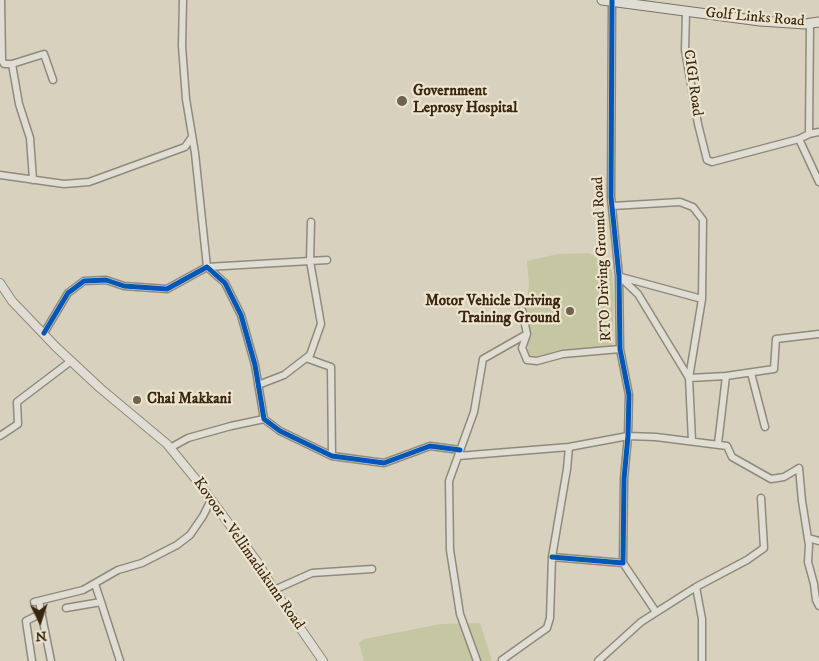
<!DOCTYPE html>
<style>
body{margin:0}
#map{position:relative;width:819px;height:661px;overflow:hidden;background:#d8d1be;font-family:"IM FELL DW Pica",serif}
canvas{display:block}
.north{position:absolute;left:15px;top:596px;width:50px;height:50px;-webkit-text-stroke:4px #ece4ce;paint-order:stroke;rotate:176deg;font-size:14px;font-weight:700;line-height:20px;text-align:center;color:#3a260e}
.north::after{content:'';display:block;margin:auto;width:18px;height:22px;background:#3a260e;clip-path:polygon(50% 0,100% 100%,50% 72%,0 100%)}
</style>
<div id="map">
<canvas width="819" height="661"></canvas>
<div class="north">N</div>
</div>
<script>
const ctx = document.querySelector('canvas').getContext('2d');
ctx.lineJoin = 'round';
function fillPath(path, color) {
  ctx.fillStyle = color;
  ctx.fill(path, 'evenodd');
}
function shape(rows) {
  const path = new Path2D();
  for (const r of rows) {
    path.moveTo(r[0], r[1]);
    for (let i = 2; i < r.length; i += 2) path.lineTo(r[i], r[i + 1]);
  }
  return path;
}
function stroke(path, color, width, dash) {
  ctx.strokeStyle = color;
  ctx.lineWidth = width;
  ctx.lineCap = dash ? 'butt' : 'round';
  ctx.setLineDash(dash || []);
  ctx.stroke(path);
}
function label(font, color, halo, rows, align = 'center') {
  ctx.font = font + ' "IM FELL DW Pica",serif';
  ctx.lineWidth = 4.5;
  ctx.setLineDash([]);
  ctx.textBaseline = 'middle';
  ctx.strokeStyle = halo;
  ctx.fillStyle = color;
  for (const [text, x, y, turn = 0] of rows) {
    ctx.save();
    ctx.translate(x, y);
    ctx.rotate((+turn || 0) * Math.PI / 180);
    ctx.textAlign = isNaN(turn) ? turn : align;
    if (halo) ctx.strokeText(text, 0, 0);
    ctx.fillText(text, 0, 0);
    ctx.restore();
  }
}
fillPath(shape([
 [590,253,612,271,614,303,612,349,529,359,525,319,529,284,527,261,558,254],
 [480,623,492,661,364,661,359,643,364,639,441,624]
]), '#c4c7a2');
const minor = shape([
 [1,0,2,60,4,64,12,64,44,54,53,80],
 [183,0,182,46,186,99,195,153,207,267,327,260],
 [686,12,685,50,698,124,707,160,712,162,799,139],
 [810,23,809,134,819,132],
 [12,64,19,104,30,138,33,180],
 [809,134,799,139,819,182],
 [0,175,64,184,89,182,185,147,192,137],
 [612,206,680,202,693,207,703,220,702,299,689,378,726,376,718,444],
 [619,276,638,294,689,378,692,441],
 [621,277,702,299],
 [522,310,527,334,522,348,527,360,537,361,563,354,620,349],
 [44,333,68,293,84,281,106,280,124,286,167,289,207,267,225,283,241,315,255,365,264,419,280,431,332,456,384,463,430,446,460,450],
 [306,358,331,367,332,456],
 [751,373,765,427],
 [726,376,774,369,776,339,819,334],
 [258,385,284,375,310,355,321,324,310,261,311,222],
 [0,436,18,424,17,402,71,361],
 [170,448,188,438,231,426,264,419],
 [458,456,569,447,628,436,656,437,727,446,732,457,771,479,784,477,799,468,802,501,809,545,808,562,814,584,816,600,819,606],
 [808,538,819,541],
 [552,557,623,563,624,479,628,436,629,395,620,349,619,276,611,197,612,1],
 [623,563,656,612],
 [696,587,702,619,702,661],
 [274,590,312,573,372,569],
 [39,601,51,661],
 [34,602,83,590,118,570,142,563,177,545,190,535,203,516,211,500],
 [101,602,120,661],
 [66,608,101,602,95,584],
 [502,660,547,628,550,618,552,557,567,469,569,447],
 [32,661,26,621,42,613],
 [477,661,460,614,450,550,449,481,474,412,483,359,527,334],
 [598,661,641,622,696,587,747,560,764,548,761,498]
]);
const tertiary = shape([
 [0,283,12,301,56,347,100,388,167,444,198,482,258,563,274,590,323,661]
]);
const secondary = shape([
 [602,0,760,21,805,24,819,22]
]);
stroke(minor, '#908a7c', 9);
stroke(tertiary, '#908a7c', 10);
stroke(secondary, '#797265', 11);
stroke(minor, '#e0ddd4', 6);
stroke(tertiary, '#e0ddd4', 8);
stroke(secondary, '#e0ddd4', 9);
stroke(shape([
 [44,333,68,293,84,281,106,280,124,286,167,289,207,267,225,283,241,315,255,365,264,419,280,431,332,456,384,463,430,446,460,450],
 [552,557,623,563,624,479,628,436,629,395,620,349,619,276,611,197,612,1]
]), '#0057b8', 5);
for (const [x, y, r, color] of [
 [402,101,6,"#71624c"],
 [570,311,5,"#71624c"],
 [137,400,5,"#71624c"]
]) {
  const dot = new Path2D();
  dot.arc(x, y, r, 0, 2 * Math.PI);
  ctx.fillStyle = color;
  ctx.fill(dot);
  stroke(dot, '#ece4ce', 2);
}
label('15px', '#3a260e', '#ece4ce', [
 ["Golf Links Road",755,18,5],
 ["CIGI Road",692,83,82],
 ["RTO Driving Ground Road",603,259,-93],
 ["Kovoor - Vellimadukunn Road",248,554,55]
]);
label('bold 15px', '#3a260e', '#ece4ce', [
 ["Government",413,92],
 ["Leprosy Hospital",413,109],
 ["Motor Vehicle Driving",560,302,"right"],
 ["Training Ground",560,319,"right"],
 ["Chai Makkani",147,400]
], 'left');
</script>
